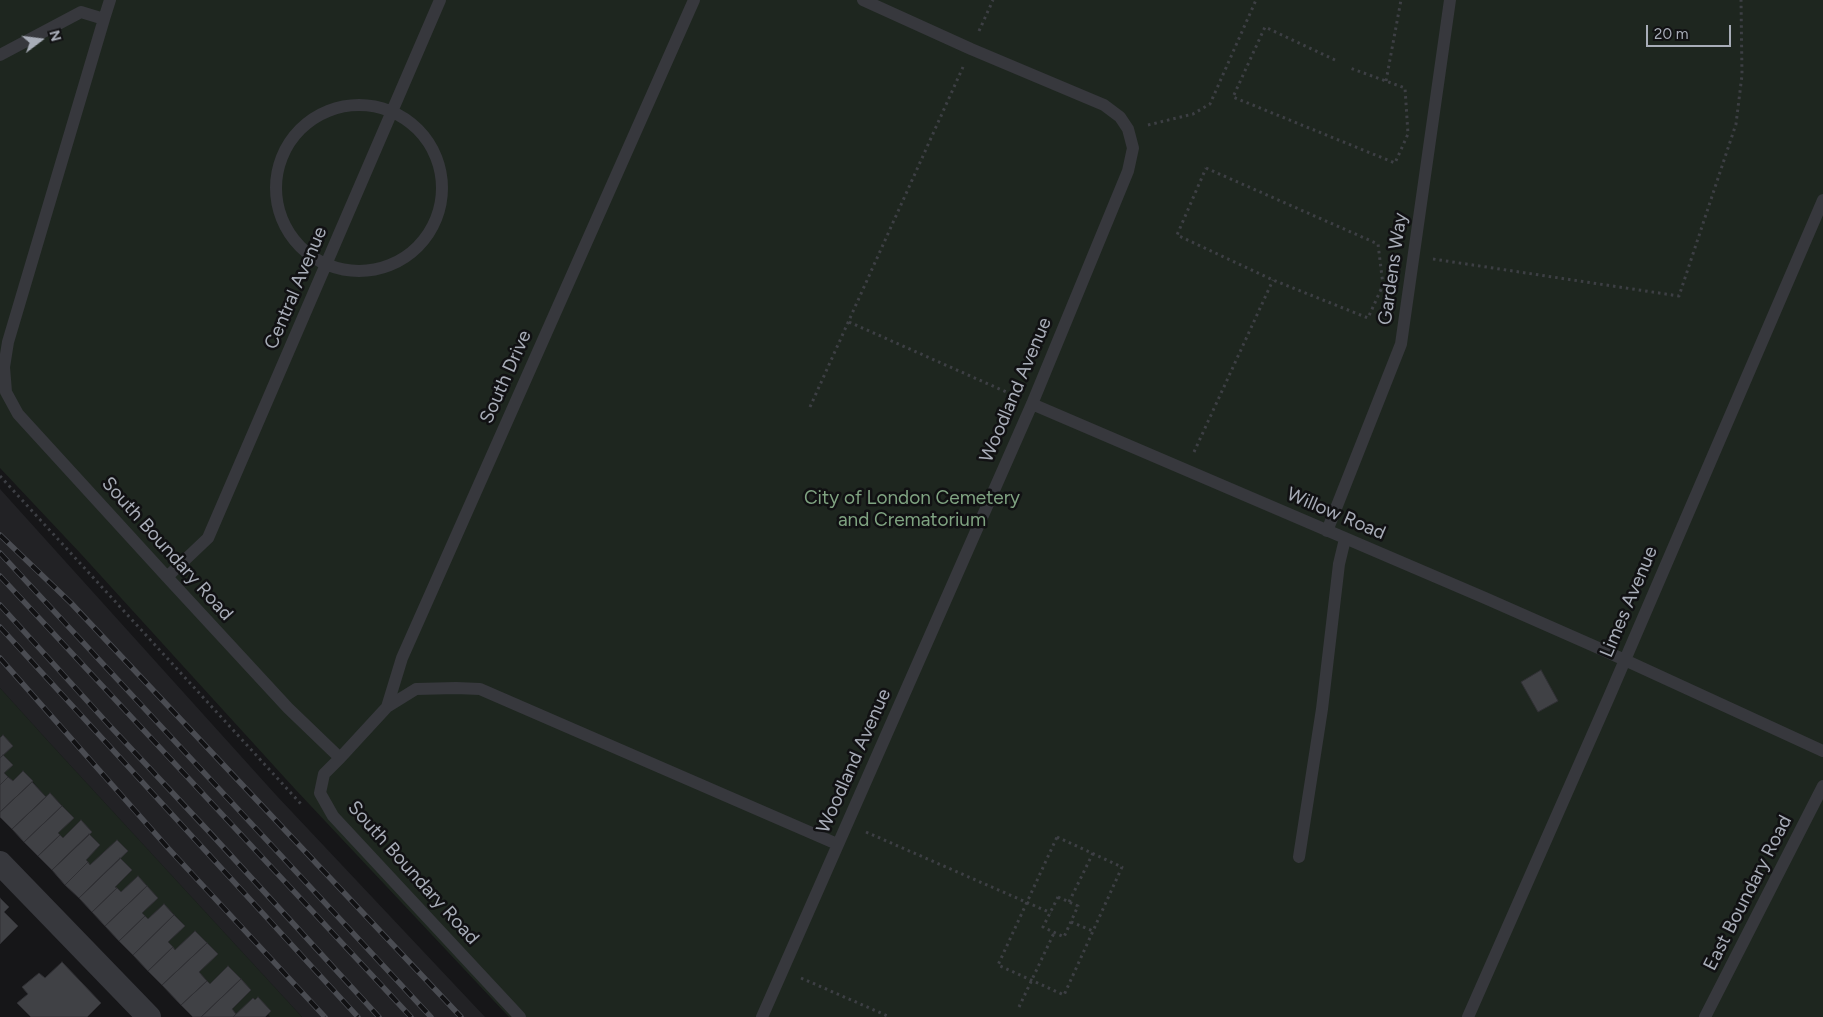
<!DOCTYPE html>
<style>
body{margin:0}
#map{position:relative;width:1823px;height:1017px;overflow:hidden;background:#161618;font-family:Figtree,sans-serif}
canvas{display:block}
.north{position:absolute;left:15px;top:15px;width:50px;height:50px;-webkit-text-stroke:4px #111113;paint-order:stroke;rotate:75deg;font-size:14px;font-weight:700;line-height:20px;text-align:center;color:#a8adb8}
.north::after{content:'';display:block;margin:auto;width:18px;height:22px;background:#a8adb8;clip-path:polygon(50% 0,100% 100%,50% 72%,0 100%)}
.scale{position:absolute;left:1646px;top:25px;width:85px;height:22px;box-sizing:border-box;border:2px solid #a8adb8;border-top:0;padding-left:6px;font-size:15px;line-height:18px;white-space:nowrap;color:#a8adb8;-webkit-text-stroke:4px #111113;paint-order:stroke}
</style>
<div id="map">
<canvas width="1823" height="1017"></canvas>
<div class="north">N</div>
<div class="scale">20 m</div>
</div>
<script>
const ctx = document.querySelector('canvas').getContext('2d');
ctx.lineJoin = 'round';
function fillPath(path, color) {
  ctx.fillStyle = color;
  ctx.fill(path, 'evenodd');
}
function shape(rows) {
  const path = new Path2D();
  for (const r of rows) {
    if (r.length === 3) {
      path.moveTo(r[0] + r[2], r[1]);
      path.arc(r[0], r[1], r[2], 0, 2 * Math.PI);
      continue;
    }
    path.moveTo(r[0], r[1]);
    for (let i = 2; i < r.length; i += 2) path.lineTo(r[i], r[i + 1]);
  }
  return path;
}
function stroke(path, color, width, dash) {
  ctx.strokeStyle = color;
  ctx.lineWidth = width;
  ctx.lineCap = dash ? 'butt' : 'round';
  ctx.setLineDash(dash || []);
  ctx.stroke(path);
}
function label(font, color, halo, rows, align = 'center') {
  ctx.font = font + ' Figtree,sans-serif';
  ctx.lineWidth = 5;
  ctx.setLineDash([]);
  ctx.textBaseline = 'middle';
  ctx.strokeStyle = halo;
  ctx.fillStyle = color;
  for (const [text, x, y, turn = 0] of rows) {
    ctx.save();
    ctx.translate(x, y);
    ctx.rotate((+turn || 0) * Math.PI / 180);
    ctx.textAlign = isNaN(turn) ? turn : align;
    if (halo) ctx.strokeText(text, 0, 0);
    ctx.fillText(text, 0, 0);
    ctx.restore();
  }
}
fillPath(shape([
 [0,489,276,795,485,1017,302,1017,47,740,0,688]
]), '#222225');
fillPath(shape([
 [0,0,1823,0,1823,1017,509,1017,295,789,81,554,0,468],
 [0,688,47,740,302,1017,270,1017,268,1014,271,1011,258,997,236,1014,232,1009,251,990,228,966,210,984,199,972,217,954,195,931,175,950,168,942,185,926,164,904,148,919,142,913,158,898,138,876,121,892,115,887,132,870,120,858,128,851,117,840,90,865,86,860,100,845,89,834,92,832,82,821,63,838,58,833,73,817,50,793,46,797,32,781,13,781,4,773,12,765,3,755,13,746,3,735,0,738]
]), '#1e261f');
const building = shape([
 [1541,670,1558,701,1538,712,1521,682,1541,670],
 [3,735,13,746,0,758,0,738,3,735],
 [3,755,13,765,4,773,8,777,0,785,0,758,3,755],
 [23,771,33,781,0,812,0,785,8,777,13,781,23,771],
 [32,782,46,797,12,829,0,817,0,812,32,782],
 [50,793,62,806,24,842,12,829,50,793],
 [62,806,74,818,58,833,60,835,38,856,24,842,62,806],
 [81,820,92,832,52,870,38,856,60,835,63,838,81,820],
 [89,834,100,845,86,860,88,862,65,885,52,870,89,834],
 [117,840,128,851,79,898,65,885,88,862,90,865,117,840],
 [120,858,132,870,115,887,117,888,92,912,79,898,120,858],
 [138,876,147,886,105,926,92,912,117,888,121,892,138,876],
 [147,886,158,898,142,913,145,916,119,941,105,926,147,886],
 [0,898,9,907,4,912,18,926,0,944,0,898],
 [164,904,174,915,133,955,119,941,145,916,148,919,164,904],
 [174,915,185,926,168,942,173,947,148,971,133,955,174,915],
 [195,931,207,943,162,985,148,971,173,947,175,950,195,931],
 [207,943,218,954,199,972,207,981,181,1005,162,985,207,943],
 [62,962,101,1003,87,1017,31,1017,17,1003,28,994,22,987,39,973,45,978,62,962],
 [228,966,241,979,201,1017,193,1017,181,1005,207,981,210,984,228,966],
 [241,979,251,990,232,1009,236,1014,233,1017,201,1017,241,979],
 [258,997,271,1011,265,1017,233,1017,253,998,255,1000,258,997]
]);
fillPath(building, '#404145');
stroke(building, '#303034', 1);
stroke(shape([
 [979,31,993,0],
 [1335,60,1265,27,1233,97,1395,163,1408,134,1405,88,1350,68],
 [1386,81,1401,0],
 [1148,125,1193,114,1210,104,1256,0],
 [1206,168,1378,244,1383,285,1368,318,1273,280,1177,235,1206,168],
 [1433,259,1679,296,1736,124,1742,75,1741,0],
 [849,322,1013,395],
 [810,407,963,67],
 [1194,452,1273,280],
 [0,476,301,804],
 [866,832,1051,913],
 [1057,837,1122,867,1064,995,998,965,1057,837],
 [1058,897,1078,906,1064,937,1043,927,1058,897],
 [1069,902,1093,853],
 [1071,922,1093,931],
 [801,978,890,1017],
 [1019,1007,1054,933]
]), '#3d3f44', 3, [2.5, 4]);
stroke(shape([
 [104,19,8,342,4,367,6,392,18,414,167,577,288,708,340,758,324,774,320,793,333,816,520,1017],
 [0,55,81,12,104,19,110,0],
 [359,188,83],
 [1032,404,1485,598,1603,650,1823,751],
 [1327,531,1401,344,1450,0],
 [167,577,208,538,440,0],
 [387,707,416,689,456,688,480,689,837,844],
 [340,758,387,707,402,658,694,0],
 [1299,857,1322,709,1339,564,1345,539],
 [762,1017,1032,404,1128,171,1133,148,1128,129,1120,117,1104,105,971,49,863,0],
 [1468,1017,1609,697,1823,200],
 [1705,1017,1823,786]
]), '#37383d', 12);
stroke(shape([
 [0,863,149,1017]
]), '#37383d', 24);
const rail = shape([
 [0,535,71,603,461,1017],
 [0,553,431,1017],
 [0,576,411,1017],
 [0,605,109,725,213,836,379,1017],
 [0,627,358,1017],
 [0,658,168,848,325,1017]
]);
stroke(rail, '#4a4c52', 5.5);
stroke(rail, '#111113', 4, [11]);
label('19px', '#a8adb8', '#111113', [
 ["Gardens Way",1393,269,-82],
 ["Central Avenue",296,288,-67],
 ["South Drive",506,377,-66],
 ["Woodland Avenue",1016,390,-67],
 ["Willow Road",1336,514,23],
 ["South Boundary Road",167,549,48],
 ["Limes Avenue",1629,602,-67],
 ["Woodland Avenue",854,761,-66],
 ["South Boundary Road",413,873,48],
 ["East Boundary Road",1748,893,-63]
]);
label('19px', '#7fa381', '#111113', [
 ["City of London Cemetery",912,498],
 ["and Crematorium",912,520]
]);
</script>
